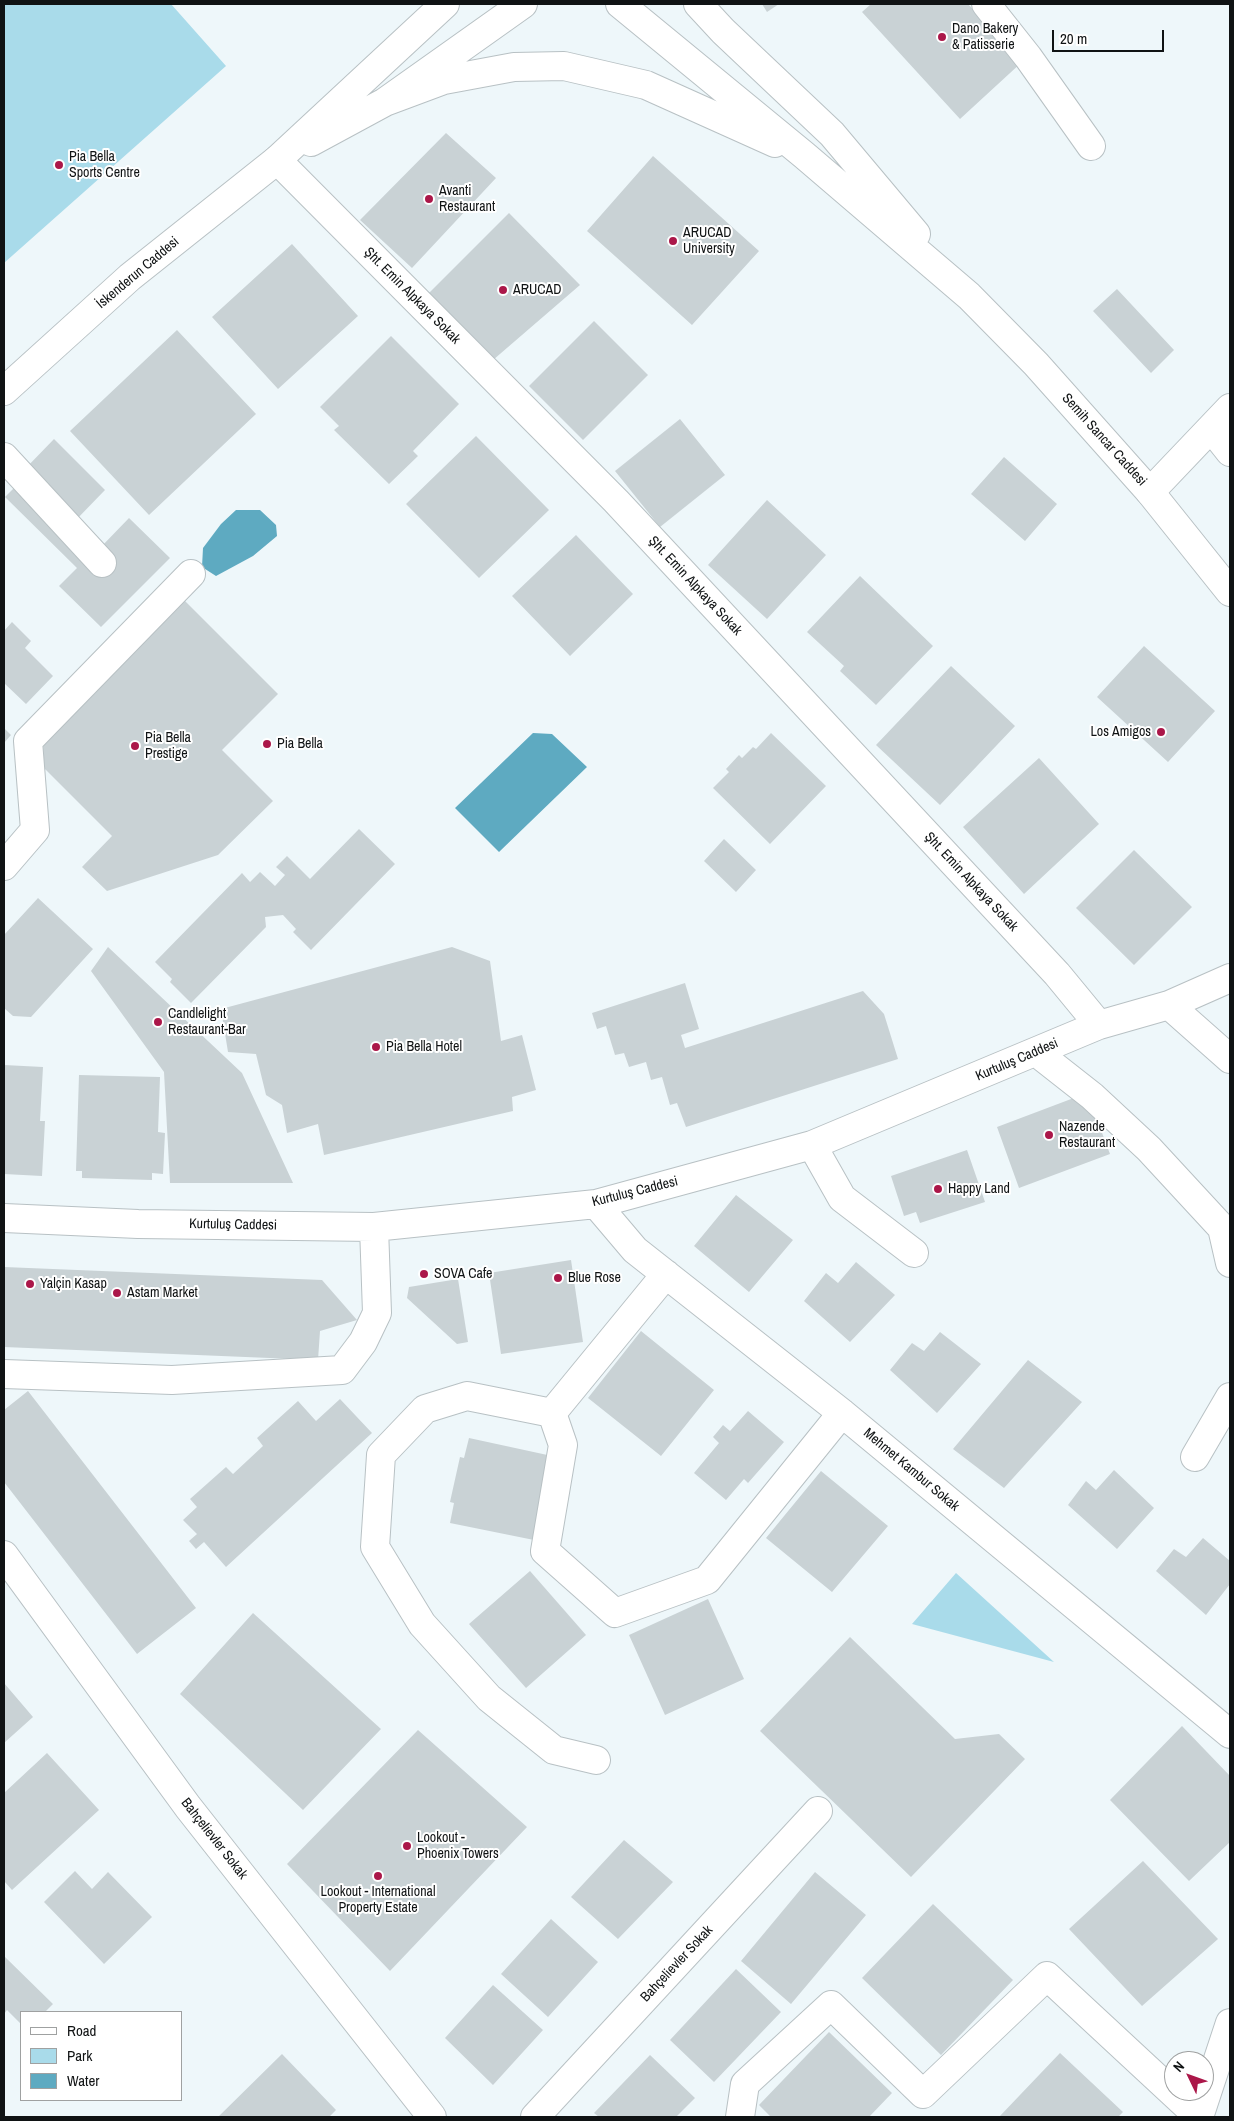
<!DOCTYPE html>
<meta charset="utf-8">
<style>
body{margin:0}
#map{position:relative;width:1234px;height:2121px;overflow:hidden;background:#eef7fa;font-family:"Archivo Narrow",sans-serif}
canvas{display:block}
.frame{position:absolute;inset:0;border:5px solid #101314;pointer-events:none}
.legend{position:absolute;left:20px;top:2011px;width:162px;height:90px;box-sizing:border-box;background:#fff;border:1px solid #9fa1a1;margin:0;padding:6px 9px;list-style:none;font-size:15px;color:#101314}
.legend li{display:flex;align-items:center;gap:10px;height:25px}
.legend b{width:25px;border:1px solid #9fa1a1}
.north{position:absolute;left:1164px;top:2051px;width:50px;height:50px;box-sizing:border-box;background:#fff;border:1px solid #9fa1a1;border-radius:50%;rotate:312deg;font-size:14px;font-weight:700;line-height:20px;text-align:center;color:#101314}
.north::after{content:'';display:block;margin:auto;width:18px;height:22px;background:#ab1749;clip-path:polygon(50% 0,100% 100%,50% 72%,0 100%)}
.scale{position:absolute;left:1052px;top:30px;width:112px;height:22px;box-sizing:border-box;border:2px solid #101314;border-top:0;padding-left:6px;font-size:15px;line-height:18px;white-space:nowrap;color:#101314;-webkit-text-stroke:4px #fff;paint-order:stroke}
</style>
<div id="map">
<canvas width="1234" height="2121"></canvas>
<div class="frame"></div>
<ul class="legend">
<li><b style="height:6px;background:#fff"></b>Road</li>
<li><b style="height:14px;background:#a9dbea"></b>Park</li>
<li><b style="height:14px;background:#5eaac1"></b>Water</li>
</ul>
<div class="north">N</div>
<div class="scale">20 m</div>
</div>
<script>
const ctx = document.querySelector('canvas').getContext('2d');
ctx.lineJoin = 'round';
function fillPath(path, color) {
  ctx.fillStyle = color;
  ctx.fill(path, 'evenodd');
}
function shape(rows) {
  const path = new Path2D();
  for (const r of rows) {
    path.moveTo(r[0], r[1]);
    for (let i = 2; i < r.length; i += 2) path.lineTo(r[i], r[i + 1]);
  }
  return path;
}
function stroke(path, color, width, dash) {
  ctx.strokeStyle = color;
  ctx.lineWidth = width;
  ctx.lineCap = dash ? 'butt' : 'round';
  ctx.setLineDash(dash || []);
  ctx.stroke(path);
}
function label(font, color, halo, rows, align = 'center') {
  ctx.font = font + ' "Archivo Narrow",sans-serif';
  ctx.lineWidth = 4;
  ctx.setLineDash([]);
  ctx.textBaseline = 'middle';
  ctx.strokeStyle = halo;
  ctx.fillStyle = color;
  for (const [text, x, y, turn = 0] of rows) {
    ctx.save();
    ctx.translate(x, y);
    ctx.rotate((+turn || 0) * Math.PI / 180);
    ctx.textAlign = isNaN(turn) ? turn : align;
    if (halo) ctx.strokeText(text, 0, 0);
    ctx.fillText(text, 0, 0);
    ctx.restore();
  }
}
fillPath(shape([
 [4,4,171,4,226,66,4,263],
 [956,1573,1054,1662,912,1624]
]), '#a9dbea');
fillPath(shape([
 [236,510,260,510,276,525,277,536,253,556,216,576,202,567,203,548,221,524],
 [533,733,552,734,587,767,499,852,455,808]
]), '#5eaac1');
fillPath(shape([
 [762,4,779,4,767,12],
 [871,4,968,4,1022,62,960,119,862,12],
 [446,133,496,178,412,268,360,220],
 [653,156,759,251,692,325,587,231],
 [509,213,580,285,493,360,427,295],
 [292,244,358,316,278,389,212,317],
 [1117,289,1174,350,1151,373,1093,311],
 [594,321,648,375,583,440,529,386],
 [177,330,256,414,149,515,70,431],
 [391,336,459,404,413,451,418,456,389,484,334,430,339,426,320,407],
 [680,419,725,475,660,527,615,471],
 [476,436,549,510,479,578,406,504],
 [54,439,105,490,74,522,100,548,129,518,170,558,101,627,59,586,77,568,5,497,28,474,24,470],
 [1004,457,1057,504,1025,541,971,494],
 [767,500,826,555,767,619,708,565],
 [576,535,633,594,570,656,512,596],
 [860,576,933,646,876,705,840,671,844,666,807,632],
 [184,600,278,694,222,750,273,801,218,855,107,891,82,867,112,836,44,768,43,741],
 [12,622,31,641,25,648,53,676,26,704,4,683,4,631],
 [1144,646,1215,711,1168,762,1097,697],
 [951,666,1015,726,940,805,876,745],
 [4,728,11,735,4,743],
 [771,733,826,786,770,844,713,788,729,772,726,769,739,755,742,758,753,747,756,749],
 [1039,758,1099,824,1024,894,963,827],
 [359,829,395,864,311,950,293,932,296,929,283,915,265,917,266,927,191,1003,170,982,172,979,155,962,242,873,250,882,260,872,275,886,285,875,276,867,287,856,310,879],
 [724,839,756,870,736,892,704,861],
 [1134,850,1192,907,1134,965,1076,908],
 [38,898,93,949,31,1017,13,1016,4,1008,4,935],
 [108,947,242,1073,293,1183,170,1183,164,1072,91,971],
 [452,947,490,961,501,1041,522,1035,536,1090,512,1097,513,1111,324,1155,318,1124,287,1133,282,1105,266,1095,256,1054,228,1052,221,1009],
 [685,983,699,1029,681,1035,685,1048,863,991,884,1014,898,1059,686,1127,677,1103,670,1105,662,1077,651,1080,646,1062,629,1067,624,1053,615,1055,606,1026,597,1029,592,1013],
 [4,1065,43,1067,40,1121,45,1121,42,1176,4,1174],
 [79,1075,160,1077,158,1132,165,1133,163,1174,152,1173,152,1180,82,1178,82,1171,76,1171],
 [1087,1093,1110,1154,1019,1188,997,1127],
 [967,1150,985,1202,920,1223,916,1212,904,1216,891,1176],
 [736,1195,793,1240,749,1292,694,1246],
 [571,1260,583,1342,501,1354,489,1273],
 [856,1262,895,1295,850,1342,804,1301,826,1273,838,1283],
 [4,1267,322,1280,357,1320,320,1331,318,1360,4,1347],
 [458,1279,468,1342,457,1344,407,1298,409,1287],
 [641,1331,714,1390,661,1456,588,1398],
 [940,1332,981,1364,937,1413,890,1370,912,1343,924,1351],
 [1028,1360,1082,1402,1004,1488,953,1449],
 [28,1391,196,1608,137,1654,4,1482,4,1410],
 [340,1399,372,1433,226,1567,204,1542,196,1549,189,1541,197,1534,183,1520,197,1507,190,1499,226,1467,233,1474,263,1446,257,1438,298,1401,316,1421],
 [748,1411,784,1442,748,1483,744,1479,726,1500,694,1473,719,1443,713,1437,723,1425,730,1431],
 [469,1438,552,1456,534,1540,450,1523,454,1503,450,1502,460,1457,464,1458],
 [1114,1470,1154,1508,1117,1549,1068,1505,1086,1481,1096,1490],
 [821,1471,888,1526,832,1592,766,1538],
 [1203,1538,1230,1561,1230,1584,1206,1615,1156,1571,1174,1549,1186,1557],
 [530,1571,586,1635,526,1688,469,1624],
 [708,1599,744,1679,665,1715,629,1635],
 [253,1613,381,1729,303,1810,180,1694],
 [850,1637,955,1739,999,1734,1025,1759,911,1877,760,1731],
 [4,1683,33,1717,4,1743],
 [1182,1726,1230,1776,1230,1842,1189,1881,1110,1800],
 [418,1730,527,1827,390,1971,287,1864],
 [47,1753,99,1810,12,1890,4,1881,4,1793],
 [624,1840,673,1882,618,1939,571,1897],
 [1143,1861,1218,1939,1142,2006,1069,1929],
 [75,1871,92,1889,108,1872,152,1917,104,1964,44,1902],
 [815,1872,866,1915,791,2004,741,1961],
 [933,1904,1013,1980,941,2055,862,1978],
 [551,1919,598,1962,548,2017,501,1974],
 [4,1956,53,2004,45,2012,21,2012,21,2024,7,2010,4,2014],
 [736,1969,781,2012,714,2082,670,2040],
 [493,1985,543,2030,493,2085,445,2038],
 [829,2032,892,2093,869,2117,771,2117,759,2105],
 [1060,2053,1123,2112,1118,2117,999,2117],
 [282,2054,336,2110,329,2117,218,2117],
 [650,2055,695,2098,676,2117,599,2117,594,2113]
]), '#c9d2d5');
const minor = shape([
 [986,4,1028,57,1091,146],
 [277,160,616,501,1057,974,1099,1025],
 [1211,428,1230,452],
 [4,457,102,563],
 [1150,492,1230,408],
 [4,866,35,830,28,741,191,574],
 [1169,1005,1230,1059],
 [1036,1052,1092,1096,1149,1149,1222,1228,1230,1263],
 [812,1145,842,1198,914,1253],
 [596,1204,635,1250,842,1413,1230,1734],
 [4,1218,138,1224,374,1227,596,1204,812,1145,1099,1025,1169,1005,1230,978],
 [4,1374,172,1380,342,1370,363,1342,377,1313,374,1227],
 [552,1413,563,1445,545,1551,615,1613,707,1580,842,1413],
 [1195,1457,1230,1397],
 [4,1555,188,1807,432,2117],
 [596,1760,554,1750,489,1698,422,1624,375,1547,381,1455,425,1409,467,1396,552,1413,666,1274],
 [535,2117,818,1811],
 [740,2117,745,2084,831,2005,923,2094,1047,1976,1199,2117],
 [1199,2117,1230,2023]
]);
const major = shape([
 [620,4,804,155,969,296,1036,364,1150,492,1230,592],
 [698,4,723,31,832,134,916,234],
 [385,102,444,80,514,67,564,66,646,85,775,143],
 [311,142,385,102,523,4],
 [4,391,130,277,277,160,445,4]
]);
stroke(minor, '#b8c1c4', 30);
stroke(major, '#b8c1c4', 30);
stroke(minor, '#fff', 28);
stroke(major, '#fff', 28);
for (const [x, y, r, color] of [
 [942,37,5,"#ab1749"],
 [59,165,5,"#ab1749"],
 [429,199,5,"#ab1749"],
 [673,241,5,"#ab1749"],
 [503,290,5,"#ab1749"],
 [1161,732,5,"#ab1749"],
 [267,744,5,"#ab1749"],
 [135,746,5,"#ab1749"],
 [158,1022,5,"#ab1749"],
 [376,1047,5,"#ab1749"],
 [1049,1135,5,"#ab1749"],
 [938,1189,5,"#ab1749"],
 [424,1274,5,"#ab1749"],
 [558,1278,5,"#ab1749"],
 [30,1284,5,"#ab1749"],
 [117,1293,5,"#ab1749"],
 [407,1846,5,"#ab1749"],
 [378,1876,5,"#ab1749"]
]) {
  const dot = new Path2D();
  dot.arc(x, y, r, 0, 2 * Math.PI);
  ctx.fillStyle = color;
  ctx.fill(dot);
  stroke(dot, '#fff', 2);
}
label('14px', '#101314', '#fff', [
 ["Dano Bakery",952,29],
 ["& Patisserie",952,45],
 ["Pia Bella",69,157],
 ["Sports Centre",69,173],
 ["Avanti",439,191],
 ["Restaurant",439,207],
 ["ARUCAD",683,233],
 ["University",683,249],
 ["ARUCAD",513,290],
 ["Los Amigos",1151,732,"right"],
 ["Pia Bella",145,738],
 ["Prestige",145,754],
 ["Pia Bella",277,744],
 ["Candlelight",168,1014],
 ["Restaurant-Bar",168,1030],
 ["Pia Bella Hotel",386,1047],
 ["Nazende",1059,1127],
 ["Restaurant",1059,1143],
 ["Happy Land",948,1189],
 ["SOVA Cafe",434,1274],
 ["Blue Rose",568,1278],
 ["Yalçin Kasap",40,1284],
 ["Astam Market",127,1293],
 ["Lookout -",417,1838],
 ["Phoenix Towers",417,1854],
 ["Lookout - International",378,1892,"center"],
 ["Property Estate",378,1908,"center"]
], 'left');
label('14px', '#101314', '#fff', [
 ["İskenderun Caddesi",138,273,-40],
 ["Şht. Emin Alpkaya Sokak",412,296,45],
 ["Semih Sancar Caddesi",1104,440,48],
 ["Şht. Emin Alpkaya Sokak",695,586,47],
 ["Şht. Emin Alpkaya Sokak",971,882,47],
 ["Kurtuluş Caddesi",1017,1060,-23],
 ["Kurtuluş Caddesi",635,1192,-14],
 ["Kurtuluş Caddesi",233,1225,1],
 ["Mehmet Kambur Sokak",911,1470,40],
 ["Bahçelievler Sokak",214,1839,52],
 ["Bahçelievler Sokak",677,1964,-47]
]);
</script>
